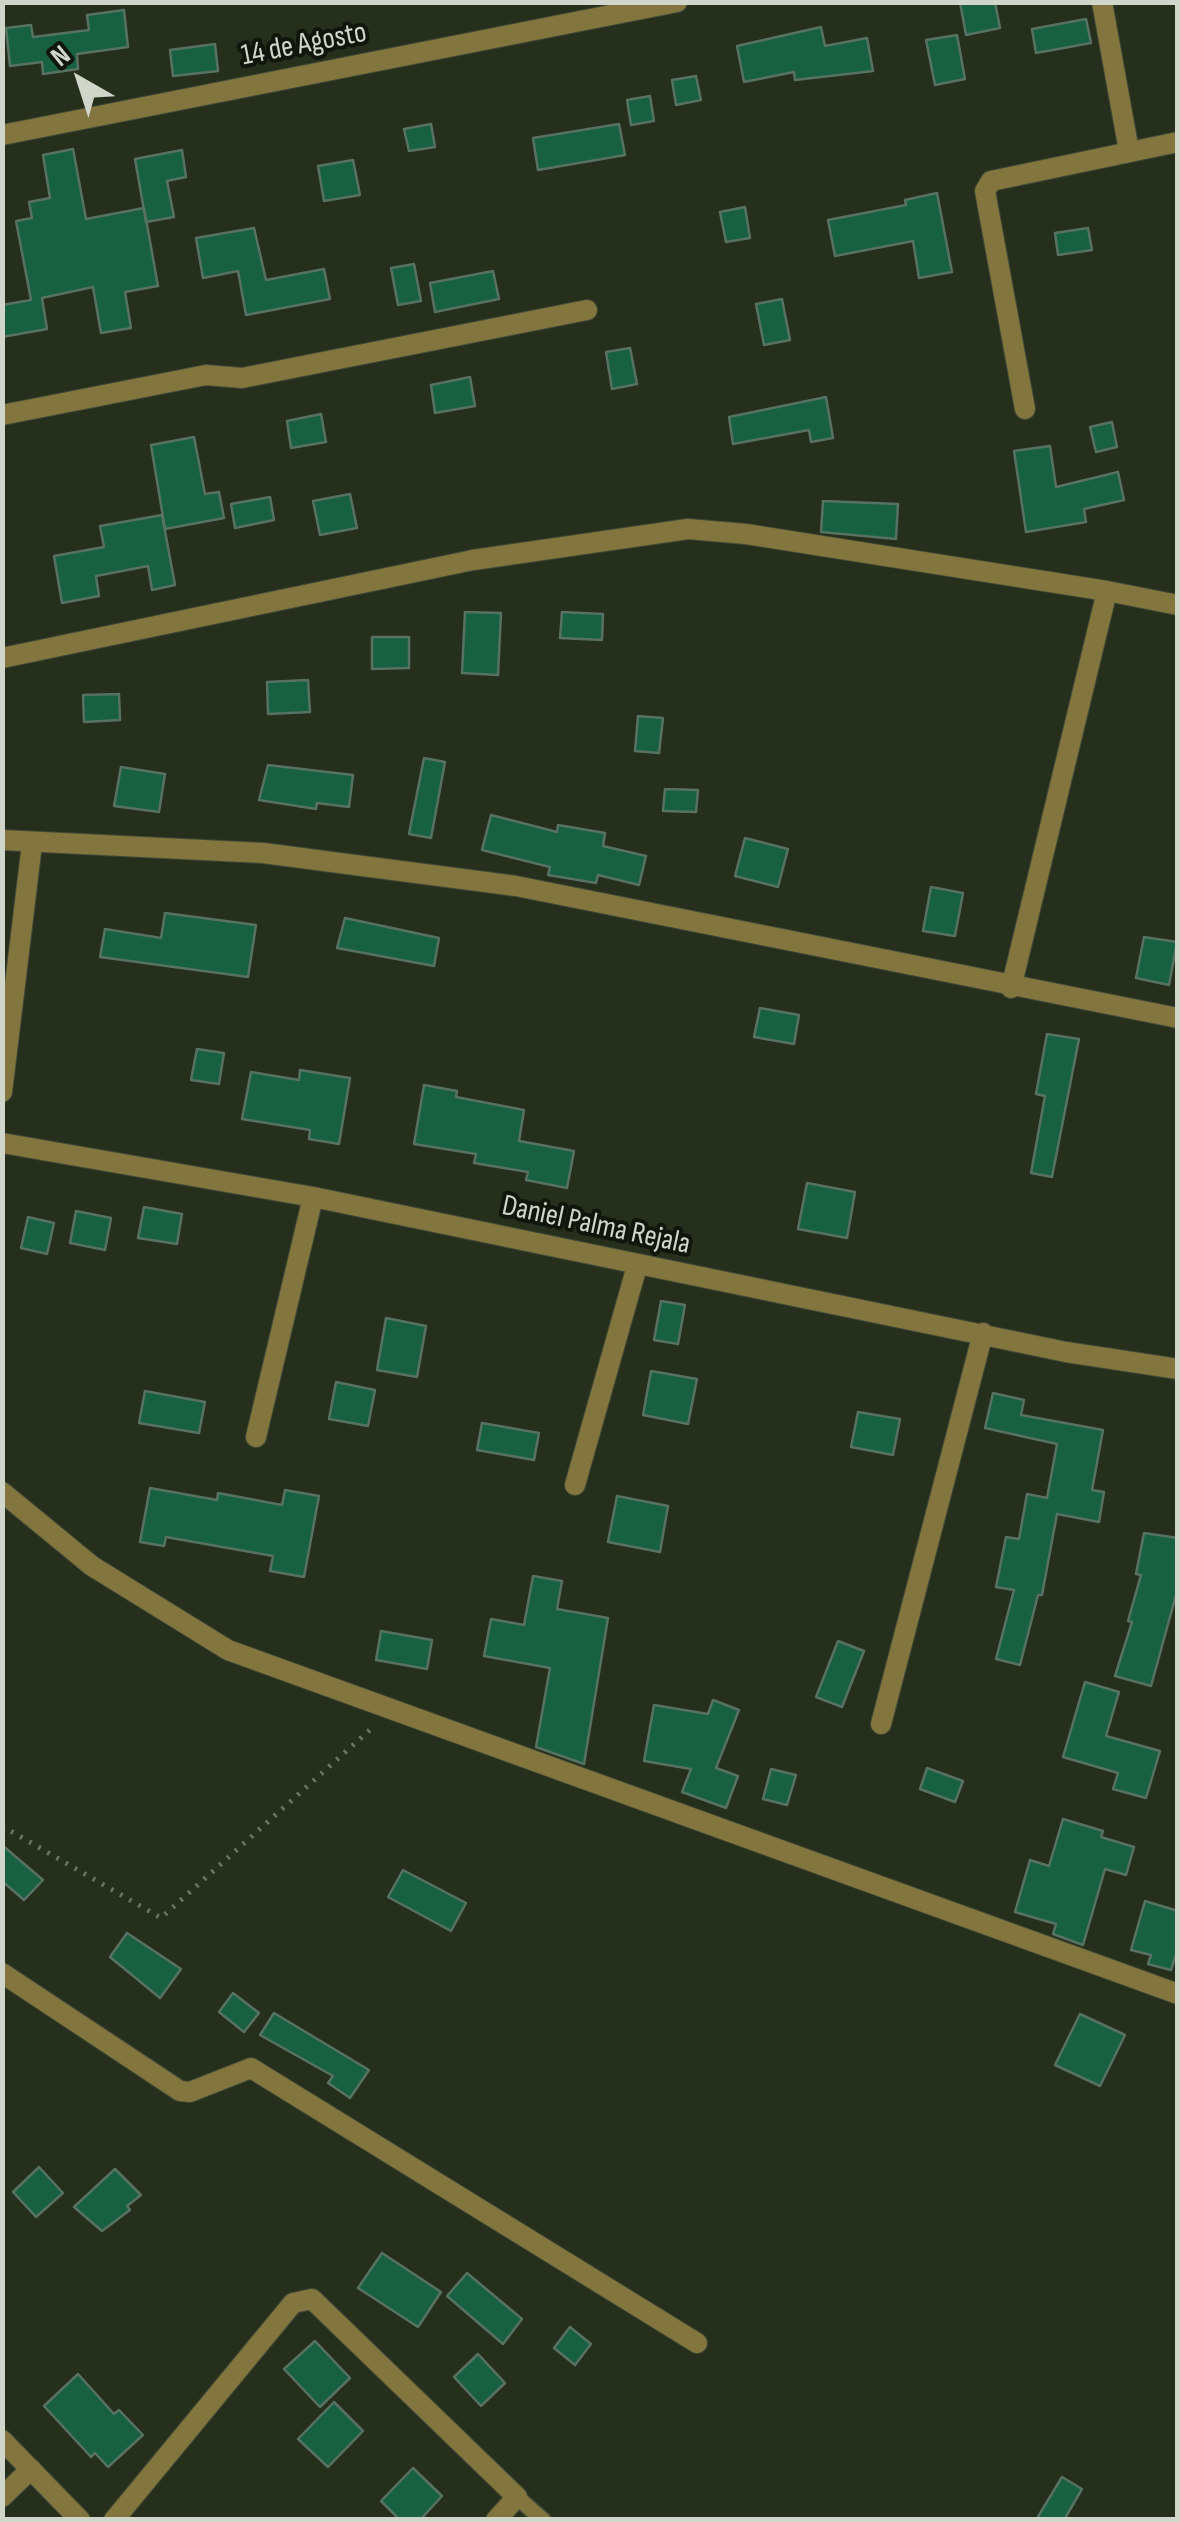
<!DOCTYPE html>
<style>
body{margin:0}
#map{position:relative;width:1180px;height:2522px;overflow:hidden;background:#262f1b;font-family:"Sofia Sans Condensed",sans-serif}
canvas{display:block}
.frame{position:absolute;inset:0;border:5px solid #d0d6c9;pointer-events:none}
.north{position:absolute;left:30px;top:30px;width:100px;height:100px;-webkit-text-stroke:8px #11160d;paint-order:stroke;rotate:321deg;font-size:28px;font-weight:700;line-height:40px;text-align:center;color:#d0d6c9}
.north::after{content:'';display:block;margin:auto;width:35px;height:45px;background:#d0d6c9;clip-path:polygon(50% 0,100% 100%,50% 72%,0 100%)}
</style>
<div id="map">
<canvas width="1180" height="2522"></canvas>
<div class="frame"></div>
<div class="north">N</div>
</div>
<script>
const ctx = document.querySelector('canvas').getContext('2d');
ctx.lineJoin = 'round';
function fillPath(path, color) {
  ctx.fillStyle = color;
  ctx.fill(path, 'evenodd');
}
function shape(rows) {
  const path = new Path2D();
  for (const r of rows) {
    path.moveTo(r[0], r[1]);
    for (let i = 2; i < r.length; i += 2) path.lineTo(r[i], r[i + 1]);
  }
  return path;
}
function stroke(path, color, width, dash) {
  ctx.strokeStyle = color;
  ctx.lineWidth = width;
  ctx.lineCap = dash ? 'butt' : 'round';
  ctx.setLineDash(dash || []);
  ctx.stroke(path);
}
function label(font, color, halo, rows, align = 'center') {
  ctx.font = font + ' "Sofia Sans Condensed",sans-serif';
  ctx.lineWidth = 8;
  ctx.setLineDash([]);
  ctx.textBaseline = 'middle';
  ctx.strokeStyle = halo;
  ctx.fillStyle = color;
  for (const [text, x, y, turn = 0] of rows) {
    ctx.save();
    ctx.translate(x, y);
    ctx.rotate((+turn || 0) * Math.PI / 180);
    ctx.textAlign = isNaN(turn) ? turn : align;
    if (halo) ctx.strokeText(text, 0, 0);
    ctx.fillText(text, 0, 0);
    ctx.restore();
  }
}
const building = shape([
 [960,2,995,2,1000,28,966,35,960,2],
 [124,10,128,47,77,54,78,69,43,74,42,62,10,66,6,28,31,25,33,37,89,30,87,15,124,10],
 [1086,19,1091,43,1036,53,1032,29,1086,19],
 [821,27,825,46,867,38,873,71,795,80,794,72,744,82,737,46,821,27],
 [957,35,965,79,935,85,926,40,957,35],
 [215,44,218,71,173,76,170,50,215,44],
 [696,76,701,100,676,105,672,80,696,76],
 [650,96,654,121,631,125,627,100,650,96],
 [431,124,435,147,409,151,404,129,431,124],
 [619,124,625,155,538,170,533,138,619,124],
 [73,149,86,219,144,208,158,286,125,292,131,328,101,333,93,287,42,298,47,329,2,337,2,305,31,300,16,221,32,218,29,202,50,198,43,155,73,149],
 [182,150,186,177,167,181,174,217,146,222,135,159,182,150],
 [353,160,360,195,324,201,318,166,353,160],
 [937,193,952,272,919,278,913,241,835,256,828,220,906,205,905,200,937,193],
 [745,207,750,238,726,242,720,212,745,207],
 [254,228,266,280,324,269,330,299,246,315,238,271,203,278,196,238,254,228],
 [1088,228,1092,250,1058,255,1055,233,1088,228],
 [414,264,421,301,398,305,391,268,414,264],
 [493,271,499,299,435,312,430,283,493,271],
 [782,299,790,340,764,345,756,304,782,299],
 [630,348,637,384,612,389,606,352,630,348],
 [470,377,475,406,435,413,431,385,470,377],
 [826,397,833,438,811,442,809,430,733,444,729,417,826,397],
 [321,414,326,442,291,448,287,421,321,414],
 [1112,422,1117,447,1096,452,1090,427,1112,422],
 [194,437,205,494,219,492,224,518,165,529,151,445,194,437],
 [1050,446,1056,487,1118,472,1124,500,1084,509,1086,522,1026,532,1014,451,1050,446],
 [350,494,357,528,320,535,313,501,350,494],
 [270,497,274,520,235,528,231,504,270,497],
 [823,501,898,504,896,539,821,532,823,501],
 [162,515,175,585,152,590,148,566,96,576,99,596,62,603,54,556,104,547,100,526,162,515],
 [465,612,501,613,498,675,462,673,465,612],
 [562,612,603,614,602,640,560,638,562,612],
 [372,637,409,637,409,668,372,669,372,637],
 [308,680,310,712,268,714,267,682,308,680],
 [119,694,120,720,84,722,83,695,119,694],
 [638,716,663,718,659,753,635,751,638,716],
 [424,758,445,762,431,838,409,834,424,758],
 [268,765,353,775,349,807,317,803,316,809,259,800,268,765],
 [121,767,165,774,159,812,114,806,121,767],
 [665,789,698,790,696,812,663,811,665,789],
 [491,815,557,832,558,825,605,833,603,846,646,856,639,885,598,875,596,883,548,875,550,867,482,850,491,815],
 [745,838,788,849,778,887,735,876,745,838],
 [931,887,963,893,955,936,923,931,931,887],
 [165,913,256,925,248,977,100,957,105,929,161,938,165,913],
 [345,918,439,938,434,966,337,948,345,918],
 [1144,937,1177,942,1169,985,1136,978,1144,937],
 [760,1008,799,1015,794,1044,754,1037,760,1008],
 [1047,1034,1079,1039,1052,1177,1031,1173,1045,1096,1036,1094,1047,1034],
 [197,1049,224,1053,219,1084,191,1080,197,1049],
 [300,1070,350,1078,339,1144,309,1139,310,1130,242,1119,251,1072,299,1080,300,1070],
 [424,1085,457,1091,456,1097,524,1110,519,1141,574,1151,567,1188,526,1180,528,1172,474,1163,476,1154,414,1144,424,1085],
 [807,1183,855,1192,847,1238,798,1229,807,1183],
 [144,1207,182,1214,177,1244,138,1238,144,1207],
 [76,1211,111,1218,105,1250,70,1243,76,1211],
 [28,1217,54,1223,47,1254,21,1248,28,1217],
 [661,1301,685,1305,678,1344,654,1340,661,1301],
 [386,1318,426,1326,417,1377,377,1370,386,1318],
 [651,1371,697,1379,688,1424,643,1415,651,1371],
 [336,1382,375,1390,368,1426,329,1419,336,1382],
 [145,1391,205,1402,199,1433,139,1423,145,1391],
 [993,1393,1024,1400,1021,1415,1103,1430,1092,1490,1104,1492,1099,1522,1057,1514,1042,1595,1038,1595,1020,1665,996,1659,1014,1590,996,1587,1006,1537,1019,1539,1027,1494,1047,1498,1057,1444,985,1428,993,1393],
 [858,1412,900,1419,893,1455,851,1447,858,1412],
 [482,1423,539,1433,534,1460,477,1450,482,1423],
 [150,1488,217,1500,218,1493,282,1505,285,1490,319,1496,304,1577,270,1571,273,1556,166,1537,164,1546,140,1542,150,1488],
 [617,1496,668,1506,660,1552,608,1542,617,1496],
 [1144,1533,1178,1538,1178,1588,1151,1686,1115,1676,1132,1622,1128,1621,1141,1575,1136,1574,1144,1533],
 [533,1576,562,1581,557,1609,608,1618,584,1764,536,1747,550,1668,484,1656,491,1619,524,1625,533,1576],
 [381,1631,432,1640,427,1669,376,1660,381,1631],
 [838,1641,864,1651,842,1707,816,1697,838,1641],
 [1085,1682,1119,1692,1106,1736,1160,1751,1146,1798,1113,1789,1118,1773,1063,1757,1085,1682],
 [713,1700,739,1710,716,1768,738,1776,726,1808,682,1792,691,1769,644,1761,654,1705,708,1714,713,1700],
 [927,1768,963,1781,955,1802,920,1789,927,1768],
 [771,1769,796,1775,787,1805,763,1799,771,1769],
 [1063,1819,1103,1831,1101,1837,1134,1847,1126,1875,1105,1869,1083,1945,1053,1934,1056,1924,1015,1912,1030,1860,1049,1866,1063,1819],
 [2,1845,43,1880,24,1900,2,1881,2,1845],
 [403,1870,466,1903,451,1931,388,1897,403,1870],
 [1145,1901,1178,1911,1178,1948,1171,1970,1148,1964,1151,1955,1131,1950,1145,1901],
 [127,1933,181,1969,160,1998,110,1957,127,1933],
 [233,1993,259,2013,244,2032,219,2012,233,1993],
 [274,2013,369,2070,350,2098,328,2083,333,2076,260,2035,274,2013],
 [1080,2014,1125,2035,1100,2086,1055,2065,1080,2014],
 [39,2167,63,2193,36,2217,13,2192,39,2167],
 [115,2169,141,2195,127,2206,130,2210,102,2231,74,2207,115,2169],
 [382,2253,441,2292,418,2327,358,2288,382,2253],
 [467,2273,522,2319,503,2344,447,2296,467,2273],
 [570,2327,591,2344,575,2365,554,2348,570,2327],
 [315,2341,350,2378,320,2407,284,2369,315,2341],
 [478,2354,505,2383,481,2406,454,2377,478,2354],
 [78,2374,114,2414,119,2410,143,2435,108,2467,95,2453,91,2457,44,2406,78,2374],
 [334,2402,363,2431,328,2467,298,2439,334,2402],
 [413,2468,442,2496,420,2520,400,2520,381,2501,413,2468],
 [1062,2477,1082,2489,1064,2520,1036,2520,1062,2477]
]);
fillPath(building, '#176041');
stroke(building, '#577162', 2.5);
const service = shape([
 [517,2497,543,2520]
]);
const minor = shape([
 [1102,2,1129,151],
 [2,135,677,2],
 [1025,409,985,191,991,181,1178,142],
 [2,415,206,375,242,378,587,310],
 [1107,591,1178,605],
 [2,658,473,560,688,529,746,534,1107,591,1011,988],
 [2,840,263,853,516,886,1178,1018],
 [2,1092,32,844],
 [2,1143,313,1197,1066,1352,1178,1369],
 [256,1437,313,1197],
 [575,1485,637,1266],
 [2,1492,92,1566,228,1650,1178,1994],
 [881,1724,983,1333],
 [2,1973,180,2091,190,2092,251,2068,697,2343],
 [2,2440,80,2520],
 [2,2497,31,2469],
 [114,2520,293,2303,312,2299,517,2497,496,2520]
]);
stroke(service, '#414a37', 18);
stroke(minor, '#414a37', 22);
stroke(shape([
 [2,1826,161,1918,372,1728]
]), '#6b7362', 5, [2.5, 8]);
stroke(service, '#82753e', 15);
stroke(minor, '#82753e', 20);
label('30px', '#d0d6c9', '#11160d', [
 ["14 de Agosto",304,45,-11],
 ["Daniel Palma Rejala",596,1226,12]
]);
</script>
